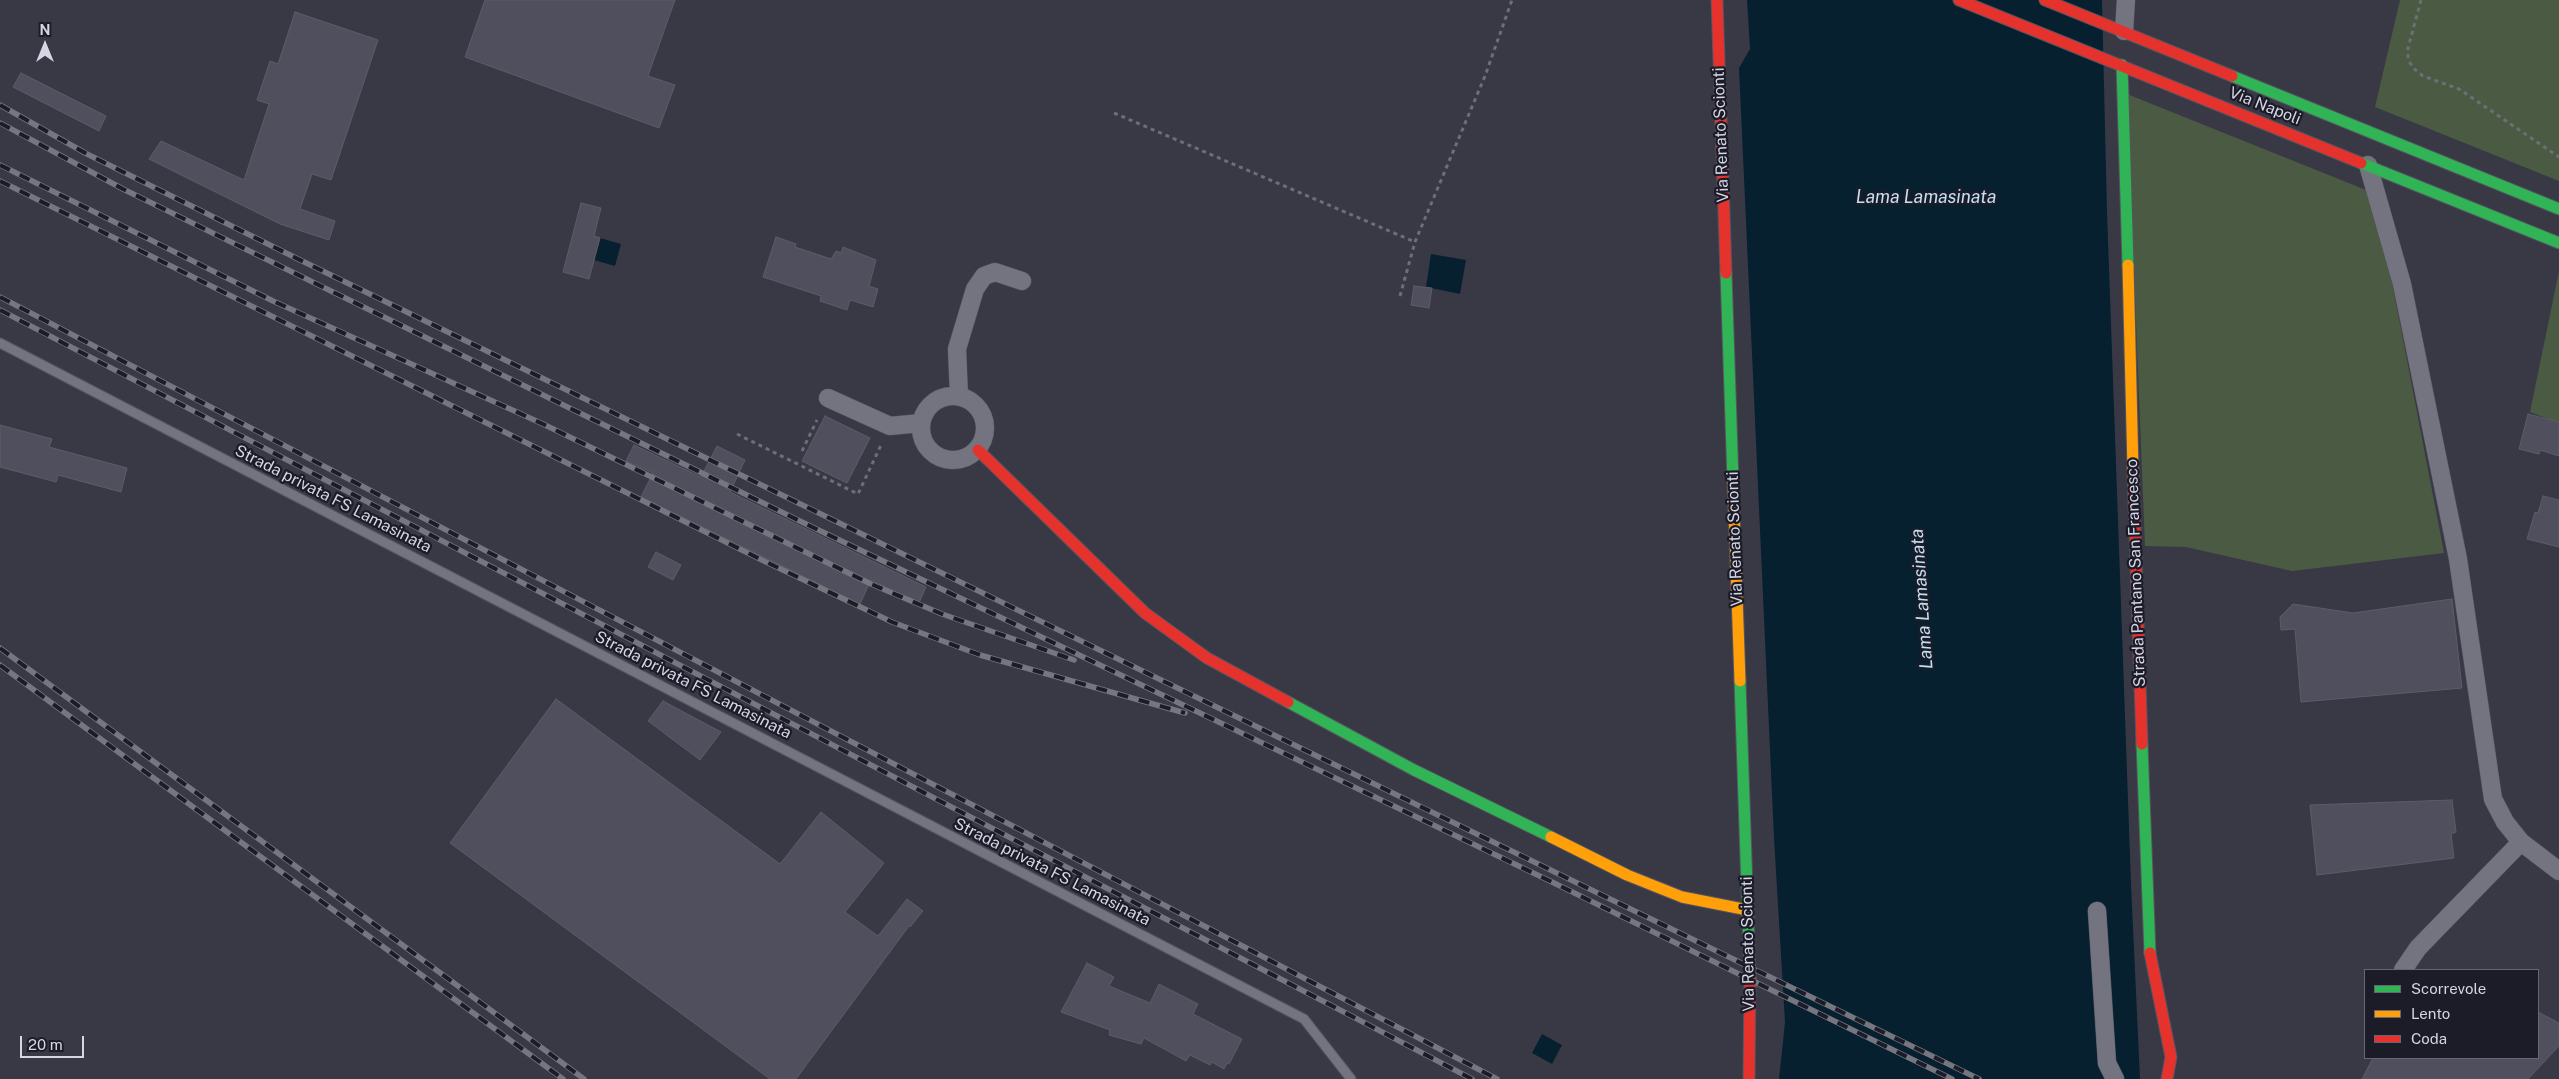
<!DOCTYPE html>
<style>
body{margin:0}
#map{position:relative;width:2559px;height:1079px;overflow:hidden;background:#393946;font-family:"Public Sans",sans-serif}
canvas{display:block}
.legend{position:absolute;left:2364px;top:969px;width:175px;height:90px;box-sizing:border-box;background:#1c1c28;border:1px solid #666674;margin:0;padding:6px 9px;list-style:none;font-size:15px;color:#d4d5e5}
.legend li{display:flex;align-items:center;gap:10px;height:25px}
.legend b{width:25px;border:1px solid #666674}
.north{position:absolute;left:20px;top:20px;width:50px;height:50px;-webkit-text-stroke:4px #1c1c28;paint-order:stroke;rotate:0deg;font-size:14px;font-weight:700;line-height:20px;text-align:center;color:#d4d5e5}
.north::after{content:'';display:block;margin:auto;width:18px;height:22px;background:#d4d5e5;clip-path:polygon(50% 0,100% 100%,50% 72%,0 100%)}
.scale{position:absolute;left:20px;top:1036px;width:64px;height:22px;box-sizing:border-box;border:2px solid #d4d5e5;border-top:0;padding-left:6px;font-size:15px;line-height:18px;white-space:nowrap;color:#d4d5e5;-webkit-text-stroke:4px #1c1c28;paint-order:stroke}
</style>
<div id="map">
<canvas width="2559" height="1079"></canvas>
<ul class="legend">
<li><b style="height:6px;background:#30b455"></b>Scorrevole</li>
<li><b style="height:6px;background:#ff9f0a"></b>Lento</li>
<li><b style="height:6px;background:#e5322d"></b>Coda</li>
</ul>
<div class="north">N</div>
<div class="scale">20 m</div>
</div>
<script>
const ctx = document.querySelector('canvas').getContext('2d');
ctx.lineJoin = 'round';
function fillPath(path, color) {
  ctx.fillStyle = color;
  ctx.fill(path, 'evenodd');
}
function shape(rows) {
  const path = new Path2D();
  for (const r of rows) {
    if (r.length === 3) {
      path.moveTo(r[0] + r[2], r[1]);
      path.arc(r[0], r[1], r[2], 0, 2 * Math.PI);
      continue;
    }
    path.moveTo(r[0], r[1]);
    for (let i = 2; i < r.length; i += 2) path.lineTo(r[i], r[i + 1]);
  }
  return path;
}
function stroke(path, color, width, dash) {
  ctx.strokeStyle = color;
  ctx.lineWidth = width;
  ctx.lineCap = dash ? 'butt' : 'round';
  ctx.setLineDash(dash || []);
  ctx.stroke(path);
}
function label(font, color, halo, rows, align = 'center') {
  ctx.font = font + ' "Public Sans",sans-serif';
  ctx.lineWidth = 4.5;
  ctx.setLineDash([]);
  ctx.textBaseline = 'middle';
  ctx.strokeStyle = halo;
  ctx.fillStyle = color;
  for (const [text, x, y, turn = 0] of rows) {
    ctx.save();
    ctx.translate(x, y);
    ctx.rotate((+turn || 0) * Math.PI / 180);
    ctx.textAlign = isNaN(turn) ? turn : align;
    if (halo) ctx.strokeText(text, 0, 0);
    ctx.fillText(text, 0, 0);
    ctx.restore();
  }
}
fillPath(shape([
 [2400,0,2559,0,2559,181,2375,107],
 [2127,94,2366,190,2392,282,2444,553,2292,571,2186,547,2145,546],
 [2559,271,2559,423,2530,412]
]), '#4b5a43');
fillPath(shape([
 [1747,0,2102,0,2107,212,2131,884,2140,1079,1779,1079,1785,1022,1774,838,1739,68,1750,49],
 [600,238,621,244,615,266,594,260],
 [1431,254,1466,260,1460,294,1426,287],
 [1542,1034,1562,1045,1552,1064,1532,1053]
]), '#06202f');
const building = shape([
 [485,0,675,0,648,76,675,85,659,128,465,57,485,0],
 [295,12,378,40,331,180,312,174,300,209,335,221,329,240,280,224,149,159,161,141,244,180,269,104,257,100,270,61,278,64,295,12],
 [21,73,106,116,99,131,13,87,21,73],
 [581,203,601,208,594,236,600,238,589,279,563,272,581,203],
 [776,237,796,244,795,247,831,259,836,251,841,253,843,247,876,260,869,286,878,289,873,307,850,300,847,310,820,301,821,296,763,277,776,237],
 [1414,286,1432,288,1429,308,1411,305,1414,286],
 [2528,414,2559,422,2559,456,2540,450,2539,454,2519,449,2528,414],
 [825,416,870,438,847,483,802,461,825,416],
 [0,425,52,439,49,447,127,468,121,492,58,475,56,482,0,467,0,425],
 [634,445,701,477,717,446,745,460,730,492,926,587,919,603,871,580,860,604,641,497,653,473,626,461,634,445],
 [2543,496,2559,500,2559,547,2527,539,2535,512,2538,513,2543,496],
 [656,552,681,565,673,580,648,567,656,552],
 [2452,599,2462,688,2301,702,2295,629,2281,630,2280,617,2293,604,2353,613,2452,599],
 [556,699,780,864,821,812,884,863,845,912,878,936,907,899,923,911,910,927,909,926,796,1079,770,1079,450,843,556,699],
 [663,701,721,732,700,760,648,721,663,701],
 [2452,800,2456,832,2451,834,2454,858,2317,875,2310,805,2452,800],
 [1087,963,1114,977,1109,986,1150,1003,1159,984,1198,1004,1193,1014,1242,1039,1229,1064,1227,1063,1224,1069,1212,1062,1210,1065,1190,1055,1186,1061,1144,1038,1141,1044,1109,1035,1110,1030,1061,1012,1087,963],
 [2538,1012,2559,1023,2559,1046,2528,1079,2362,1079,2373,1058,2538,1058,2538,1012]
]);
fillPath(building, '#4f4f5e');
stroke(building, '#5d5d68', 1);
const lane = shape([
 [0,343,1304,1019,1351,1079]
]);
const street = shape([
 [2124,31,2126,0],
 [2368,165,2402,284,2458,559,2493,799,2505,822,2521,842,2559,871],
 [953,428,32],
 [959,396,957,349,975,289,984,276,995,272,1022,281],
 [828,398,890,426,921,423],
 [2097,911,2107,1063,2115,1079],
 [2403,970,2418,948,2521,842]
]);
const fast = shape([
 [2122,65,2128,265],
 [2232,76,2559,209],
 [2361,163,2559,243],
 [1726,273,1733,481],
 [1740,681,1750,978],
 [1288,702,1414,770,1551,837],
 [2142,744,2150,953]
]);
const slow = shape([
 [2128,265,2133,470],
 [1733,481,1740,681],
 [1551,837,1627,875,1682,897,1748,910]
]);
const jam = shape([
 [1717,0,1726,273],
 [1959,0,2361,163],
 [2045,0,2232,76],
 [978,450,1145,613,1207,658,1288,702],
 [2133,470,2142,744],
 [2150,953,2171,1057,2167,1079],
 [1749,1079,1750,978]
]);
stroke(lane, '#545561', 11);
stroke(street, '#545561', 19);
stroke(fast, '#545561', 13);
stroke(slow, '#545561', 13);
stroke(jam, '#545561', 13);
stroke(shape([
 [2421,0,2408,48,2408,59,2413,68,2423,76,2459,89,2559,157],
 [1114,113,1415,242],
 [1400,296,1415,242,1485,76,1512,0],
 [737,434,858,494,882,443],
 [802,451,817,420]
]), '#6e6e78', 3, [4, 4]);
stroke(lane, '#747480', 9);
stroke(street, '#747480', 18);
stroke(fast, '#30b455', 11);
stroke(slow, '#ff9f0a', 11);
stroke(jam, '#e5322d', 11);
const rail = shape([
 [0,105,87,154,294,257,1979,1079],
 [0,123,123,189,806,524,1550,881,1952,1079],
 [0,165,273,301,543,424,871,584,942,614,1074,660],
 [0,181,764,561,892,622,980,655,1185,713],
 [0,297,1497,1079],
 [0,310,1472,1079],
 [0,648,584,1079],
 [0,665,563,1079]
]);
stroke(rail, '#767681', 5.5);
stroke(rail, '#1c1c28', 4, [11]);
label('16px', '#d4d5e5', '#1c1c28', [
 ["Via Napoli",2265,106,22],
 ["Via Renato Scionti",1721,135,-92],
 ["Strada privata FS Lamasinata",333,499,27],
 ["Via Renato Scionti",1735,539,-92],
 ["Strada Pantano San Francesco",2136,573,-92],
 ["Strada privata FS Lamasinata",693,685,27],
 ["Strada privata FS Lamasinata",1052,872,27],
 ["Via Renato Scionti",1748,944,-91]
]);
label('italic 18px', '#c0e0f3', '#1c1c28', [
 ["Lama Lamasinata",1926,197],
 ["Lama Lamasinata",1922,599,-94]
]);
</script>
